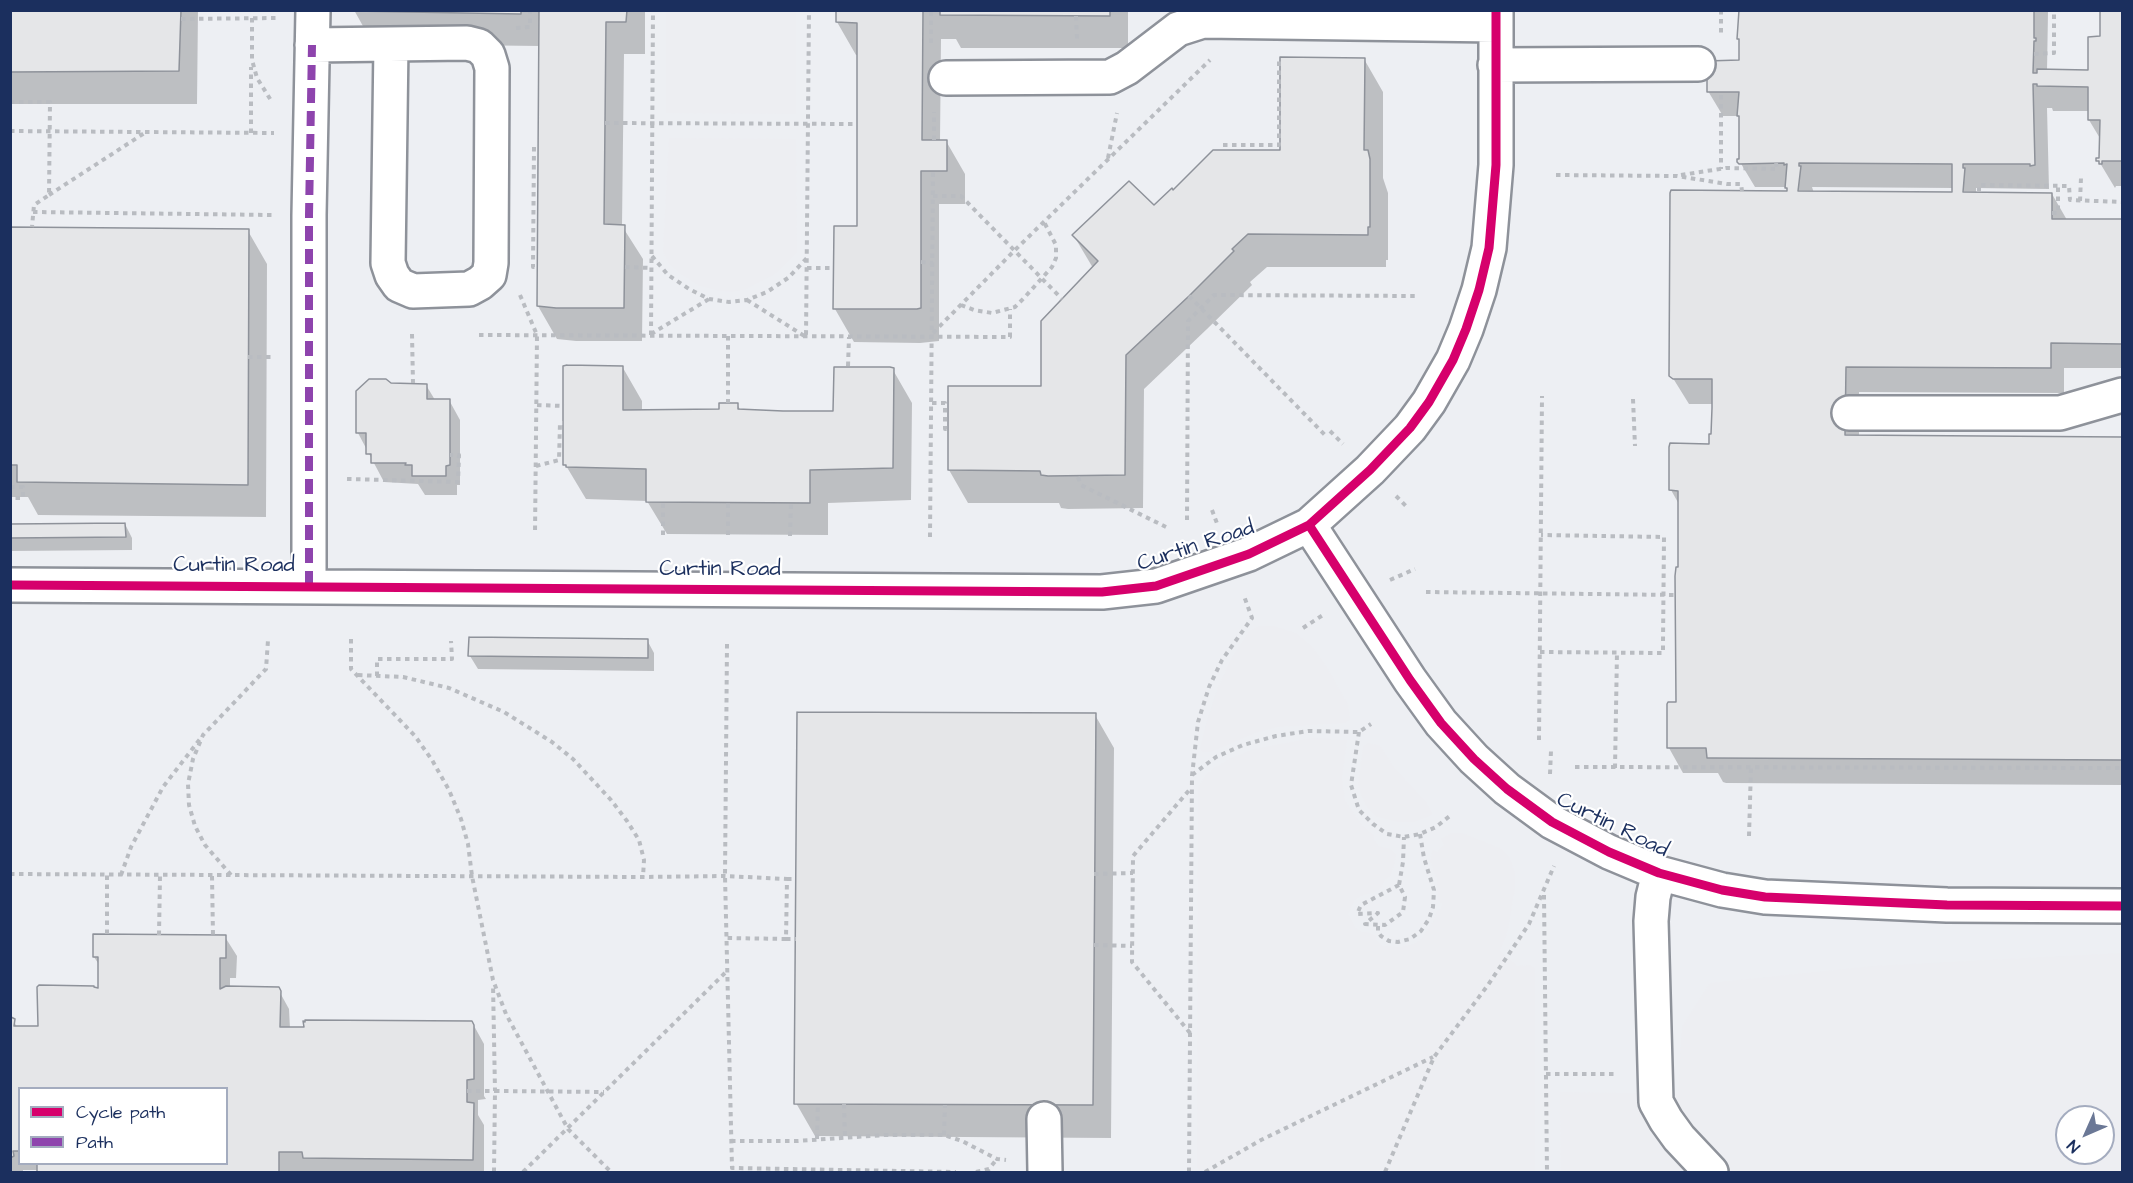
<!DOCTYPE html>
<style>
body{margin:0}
#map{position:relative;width:2133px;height:1183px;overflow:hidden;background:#fff;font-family:"Architects Daughter",sans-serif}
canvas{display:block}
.frame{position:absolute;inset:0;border:12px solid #1b2f5e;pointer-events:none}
.legend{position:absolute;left:18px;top:1087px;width:210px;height:78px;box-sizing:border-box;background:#fff;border:2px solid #a4acbf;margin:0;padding:8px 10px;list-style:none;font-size:18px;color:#1b2f5e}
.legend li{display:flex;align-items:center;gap:12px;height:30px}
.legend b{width:30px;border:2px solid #a4acbf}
.north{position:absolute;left:2055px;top:1105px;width:60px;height:60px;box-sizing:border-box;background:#fff;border:2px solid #a4acbf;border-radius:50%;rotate:225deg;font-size:16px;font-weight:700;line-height:24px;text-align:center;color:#1b2f5e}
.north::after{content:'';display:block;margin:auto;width:21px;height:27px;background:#6b7896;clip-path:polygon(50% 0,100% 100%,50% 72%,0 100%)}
</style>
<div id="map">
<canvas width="2133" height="1183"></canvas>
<div class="frame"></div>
<ul class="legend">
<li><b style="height:8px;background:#d6006c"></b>Cycle path</li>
<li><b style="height:8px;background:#8e44ad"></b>Path</li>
</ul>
<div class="north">N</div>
</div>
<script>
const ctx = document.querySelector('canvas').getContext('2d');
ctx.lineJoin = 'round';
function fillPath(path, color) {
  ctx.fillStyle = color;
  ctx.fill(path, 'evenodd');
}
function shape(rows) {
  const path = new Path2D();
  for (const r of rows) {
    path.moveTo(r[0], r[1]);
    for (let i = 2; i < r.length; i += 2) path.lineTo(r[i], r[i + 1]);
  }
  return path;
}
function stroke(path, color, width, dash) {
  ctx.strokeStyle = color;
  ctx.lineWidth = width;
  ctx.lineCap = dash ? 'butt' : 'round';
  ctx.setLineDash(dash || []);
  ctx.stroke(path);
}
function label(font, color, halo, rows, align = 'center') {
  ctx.font = font + ' "Architects Daughter",sans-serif';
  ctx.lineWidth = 4.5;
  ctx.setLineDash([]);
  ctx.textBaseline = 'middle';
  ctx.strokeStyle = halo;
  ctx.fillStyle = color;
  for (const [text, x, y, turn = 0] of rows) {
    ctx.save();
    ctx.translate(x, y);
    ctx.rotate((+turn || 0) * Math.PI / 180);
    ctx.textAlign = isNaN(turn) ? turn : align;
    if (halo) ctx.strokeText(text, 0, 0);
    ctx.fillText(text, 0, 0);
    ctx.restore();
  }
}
fillPath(shape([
 [10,11,2122,11,2122,1172,11,1172],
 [20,1088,226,1088,226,1164,20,1164],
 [2067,1117,2103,1117,2103,1153,2067,1153]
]), '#edeff3');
fillPath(shape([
 [666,11,796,11,796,114,666,113],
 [669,138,796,139,797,252,773,275,746,289,733,292,716,290,700,286,683,275,670,264,663,252],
 [1260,626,1275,626,1295,633,1312,647,1327,668,1348,705,1350,719,1344,723,1278,727,1255,733,1211,752,1202,752,1200,748,1205,728,1217,690,1232,658,1250,631],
 [1312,738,1347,740,1342,778,1345,801,1362,826,1374,836,1374,840,1378,846,1390,849,1396,856,1391,875,1385,879,1380,888,1374,892,1360,896,1354,900,1348,914,1355,928,1361,932,1370,933,1376,937,1375,940,1382,946,1400,947,1414,944,1422,939,1433,922,1438,910,1441,909,1442,903,1438,900,1437,879,1430,860,1433,850,1438,852,1444,845,1441,839,1452,833,1462,833,1500,848,1509,857,1515,874,1515,888,1507,933,1499,951,1517,966,1529,965,1535,969,1535,1172,1202,1172,1197,1166,1198,789,1205,776,1216,767,1231,758,1254,749],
 [1369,743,1380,746,1394,768,1428,805,1432,813,1430,816,1414,822,1398,822,1378,817,1370,810,1365,803,1358,785,1363,747],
 [2122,953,2122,1172,1561,1172,1560,1092,1678,1094,1682,1027,1710,983,1873,966],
 [2067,1117,2103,1117,2103,1153,2067,1153]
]), '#edeef2');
fillPath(shape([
 [10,10,198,10,197,104,10,104],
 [354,10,645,10,645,54,624,54,622,226,643,259,642,341,576,341,557,339,538,306,540,46,373,44],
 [837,10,1128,10,1128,48,961,48,956,39,941,39,940,141,946,141,965,174,965,204,939,204,939,341,920,343,854,342,835,309,859,227,859,55,856,55,837,22],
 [1740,10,2059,10,2048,12,2047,71,2090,71,2102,38,2101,10,2122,10,2122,186,2116,186,2115,188,2100,163,2101,140,2089,120,2089,111,2053,111,2052,108,2047,108,2049,189,1976,188,1976,191,1978,194,2052,194,2067,220,2122,221,2122,368,2064,368,2064,393,1859,392,1859,437,2122,439,2122,785,1726,783,1723,782,1718,773,1683,773,1669,748,1678,704,1680,506,1671,490,1710,445,1713,436,1713,404,1689,404,1671,375,1789,192,1786,187,1755,187,1740,162,1740,119,1739,116,1723,116,1708,91,1740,62],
 [1812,187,1953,188,1953,194,1814,193],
 [1364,59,1383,92,1383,178,1388,193,1388,260,1386,260,1386,267,1267,267,1250,282,1252,285,1207,329,1144,389,1143,508,1068,509,1061,508,1059,503,968,503,949,470,1042,388,1093,268,1074,236,1154,207,1173,192,1281,152],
 [10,228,248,231,267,264,266,517,38,515,28,497,10,497],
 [623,368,642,401,642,411,720,410,737,404,741,411,835,412,893,370,912,403,911,500,828,503,828,535,667,534,647,501,586,499,565,464],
 [390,385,426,385,435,400,449,400,460,420,460,485,457,485,457,495,425,495,418,484,384,482,358,433],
 [125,524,132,538,132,550,10,551,10,525],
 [647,640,654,653,654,671,478,669,470,656],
 [1095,715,1114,748,1111,1138,815,1136,796,1103],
 [94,936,225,937,237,956,236,978,230,978,230,989,278,989,289,1009,290,1029,473,1024,484,1044,484,1096,486,1099,478,1100,478,1115,484,1125,484,1172,312,1172,290,1171,289,1172,39,1172,39,1170,23,1170,23,1172,10,1172,10,1020,13,1020,17,1027,39,1027,99,990,100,966,94,957],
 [20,1088,226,1088,226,1164,20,1164]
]), '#0003');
const building = shape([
 [10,10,181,10,179,71,10,72,10,10],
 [352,10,521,10,521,14,353,11,352,10],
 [539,10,627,10,626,22,606,22,604,224,625,225,624,308,556,308,537,306,539,10],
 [836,10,923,10,922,140,947,140,947,171,921,171,921,308,917,309,833,309,834,226,857,226,857,23,836,22,836,10],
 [940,10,1110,10,1110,16,940,15,940,10],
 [1739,10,2034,10,2034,38,2036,38,2036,41,2034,41,2033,73,2037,73,2037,69,2088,70,2088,37,2100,36,2100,10,2122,10,2122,161,2102,161,2102,164,2099,164,2099,161,2096,161,2096,158,2099,158,2100,120,2088,120,2088,87,2037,86,2037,84,2033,84,2035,165,2030,166,2030,164,1963,164,1963,168,1965,168,1963,192,2052,193,2052,219,2122,219,2122,344,2051,343,2051,368,1846,367,1845,435,2122,437,2122,760,1711,758,1707,758,1706,748,1667,748,1667,704,1668,702,1676,702,1675,576,1676,567,1678,567,1678,491,1669,490,1669,447,1670,443,1709,444,1709,434,1711,434,1712,408,1712,379,1673,379,1669,376,1670,193,1671,190,1787,191,1787,188,1785,188,1787,164,1784,165,1784,163,1739,164,1737,162,1737,159,1739,159,1739,116,1737,116,1739,92,1707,92,1707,61,1739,60,1739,39,1737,39,1739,10],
 [1799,163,1952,164,1952,192,1798,191,1801,166,1799,166,1799,163],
 [1280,57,1365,58,1364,150,1368,150,1370,159,1370,227,1368,227,1368,235,1248,234,1232,249,1234,251,1189,296,1126,355,1125,475,1048,476,1041,475,1040,471,948,470,948,386,1041,386,1041,321,1098,261,1072,235,1129,181,1154,205,1172,188,1173,190,1213,150,1280,150,1280,57],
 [10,227,249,229,248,485,17,482,17,465,10,465,10,227],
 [567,365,623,366,623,410,719,409,719,403,738,403,738,409,783,411,833,411,834,367,890,367,894,368,893,468,810,470,810,503,646,502,646,469,566,467,566,465,563,465,563,366,567,365],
 [369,379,386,379,391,383,427,384,427,399,450,399,450,465,446,466,446,476,412,476,412,465,405,465,406,463,371,463,371,454,366,454,366,433,356,433,356,391,369,379],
 [125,523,126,537,10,538,10,524,125,523],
 [469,637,648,639,648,658,468,656,469,637],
 [797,712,1096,713,1093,1105,794,1104,797,712],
 [93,934,226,935,226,958,220,958,220,989,226,986,279,987,281,991,280,1027,304,1027,303,1021,305,1022,305,1020,472,1021,474,1025,474,1079,467,1080,467,1102,474,1103,473,1160,303,1158,302,1152,279,1152,279,1172,37,1172,37,1164,226,1164,226,1088,20,1088,20,1151,13,1151,14,1156,10,1158,11,1017,15,1019,14,1026,38,1026,37,987,39,985,94,986,94,987,98,988,98,957,93,957,93,934]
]);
fillPath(building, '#e5e6e8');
stroke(building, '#8e929a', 1.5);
const minor = shape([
 [312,45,467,43,479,46,488,55,492,68,491,263,489,275,480,283,469,289,413,291,399,285,392,275,388,263,391,44],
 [1495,65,1698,64],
 [946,78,1110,77,1127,68,1178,29,1203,21,1496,25],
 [1849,413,2060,413,2122,395],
 [1309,525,1410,680,1441,723,1474,759,1507,789,1552,822,1609,852,1659,873,1722,890,1765,897,1947,905,2122,906],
 [10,585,1102,592,1156,586,1249,554,1309,525,1370,470,1410,428,1429,402,1453,360,1466,329,1479,290,1489,248,1496,165,1496,10],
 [309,586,309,215,313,10],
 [1659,873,1653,897,1651,921,1656,1102,1666,1120,1679,1138,1711,1172],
 [1044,1119,1045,1172]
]);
stroke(minor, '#8e929a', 38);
stroke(shape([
 [1721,10,1721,35],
 [1076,16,1077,39],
 [252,18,252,60,257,78,272,102],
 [181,19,276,18],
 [516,28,530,27,530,10],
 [931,43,931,10],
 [2034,54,2054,53,2054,10],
 [1721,95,1721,169],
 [10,102,50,102,49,195,34,205,32,227],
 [605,123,857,124],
 [10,131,274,133],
 [251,133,251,67],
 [934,140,934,112],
 [1223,145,1279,145,1279,60],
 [534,147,533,267,537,267],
 [1108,158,1117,113],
 [1556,175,1677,176,1727,184,1741,184,1742,191],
 [1681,175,1726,168,1777,169,1776,163],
 [1979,192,1979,185,2069,186,2070,200,2122,202],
 [49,195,146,132],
 [933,196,961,196,1062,299],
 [2080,201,2081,178],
 [33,212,272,215],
 [2052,213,2058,213,2058,186],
 [652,256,668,275,689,289,709,299,729,302,747,300,767,292,788,278,807,258],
 [921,262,933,263],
 [625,267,651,268],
 [807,268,834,268],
 [520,295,537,335,535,534],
 [1189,296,1325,435],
 [747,300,806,337,809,10],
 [961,305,974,310,992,313,1015,307,1024,298,1052,267,1056,258,1056,245,1044,222],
 [933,333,1015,250,1210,60],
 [412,334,413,383],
 [651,334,709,299],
 [479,335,1010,337,1010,309],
 [651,335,653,10],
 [728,336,728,403],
 [248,357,272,357],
 [848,366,849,337],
 [1633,399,1635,446],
 [932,403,945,403,945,429,948,428],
 [537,405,564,406],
 [1330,431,1343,444],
 [536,466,559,460,560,423,563,423],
 [1078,477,1081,485,1166,527],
 [347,479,458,482,459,455,450,455],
 [10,487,23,487,23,498,10,498],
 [1396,496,1408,508],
 [1212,510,1218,526],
 [1187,520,1188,321,1214,295,1417,296],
 [663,535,663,502],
 [728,535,728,502],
 [790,536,791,503],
 [930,537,933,171],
 [1390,580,1415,569],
 [1426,592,1676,595],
 [1303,628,1323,615],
 [351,639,351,669,415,736,432,760,449,790,461,819,468,844,472,876,493,980,506,1014,568,1129,611,1172],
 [727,644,725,876,732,1168,956,1172],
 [1540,652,1663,653,1663,643,1664,537,1541,535],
 [358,675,403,677,449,688,504,712,552,742,573,759,611,800,627,821,639,840,644,860,643,877],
 [377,676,377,659,452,659,451,641],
 [1359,732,1351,785,1359,810,1373,824,1387,834,1404,837,1420,834,1436,827,1451,815],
 [1539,740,1542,396],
 [1575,767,2122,768],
 [1615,768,1617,652],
 [1550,774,1551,751],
 [1192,775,1216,757,1243,745,1276,736,1308,731,1359,732,1371,724],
 [1749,836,1751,767],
 [10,874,643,877,725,876,787,879,786,939,727,938],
 [1094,874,1133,873],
 [121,875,131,847,163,787,200,739],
 [231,875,205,845,195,826,189,805,188,784,193,759,203,735,266,669,268,640],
 [212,876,213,935],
 [787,879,796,879],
 [1399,885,1361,905,1357,914,1378,913,1365,924,1385,925,1403,912,1405,897,1399,885,1403,862,1404,837],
 [1544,895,1547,1172],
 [1378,926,1378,932,1381,936,1389,941,1398,942,1410,939,1421,931,1429,919,1433,907,1434,890,1424,858,1420,834],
 [107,934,107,875],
 [159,935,160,876],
 [786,939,796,939],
 [1094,945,1132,946],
 [1190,1033,1132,962,1133,856,1191,788],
 [1546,1074,1617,1074],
 [467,1091,495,1091,493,984],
 [844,1104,845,1137],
 [944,1135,945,1105],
 [817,1139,818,1104],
 [731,1141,797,1141,885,1135,944,1135,962,1141,997,1159,1006,1160],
 [494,1172,495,1091,604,1092],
 [523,1172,727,971],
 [976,1172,989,1169,997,1159],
 [1189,1172,1192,776,1198,722,1209,687,1222,660,1252,618,1244,596],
 [1205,1172,1261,1140,1433,1057],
 [1385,1172,1434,1057,1488,985,1529,924,1554,866]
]), '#b9bcc1', 4, [4.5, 4.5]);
stroke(minor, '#fff', 33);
stroke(shape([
 [309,586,309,215,312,45]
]), '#8e44ad', 8, [15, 8]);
stroke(shape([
 [1309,525,1410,680,1441,723,1474,759,1507,789,1552,822,1609,852,1659,873,1722,890,1765,897,1947,905,2122,906],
 [10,585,1102,592,1156,586,1249,554,1309,525,1370,470,1410,428,1429,402,1453,360,1466,329,1479,290,1489,248,1496,165,1496,10]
]), '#d6006c', 9);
label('22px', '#1b2f5e', '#fff', [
 ["Curtin Road",1196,547,-18],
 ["Curtin Road",234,566],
 ["Curtin Road",720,570],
 ["Curtin Road",1612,826,26]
]);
</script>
